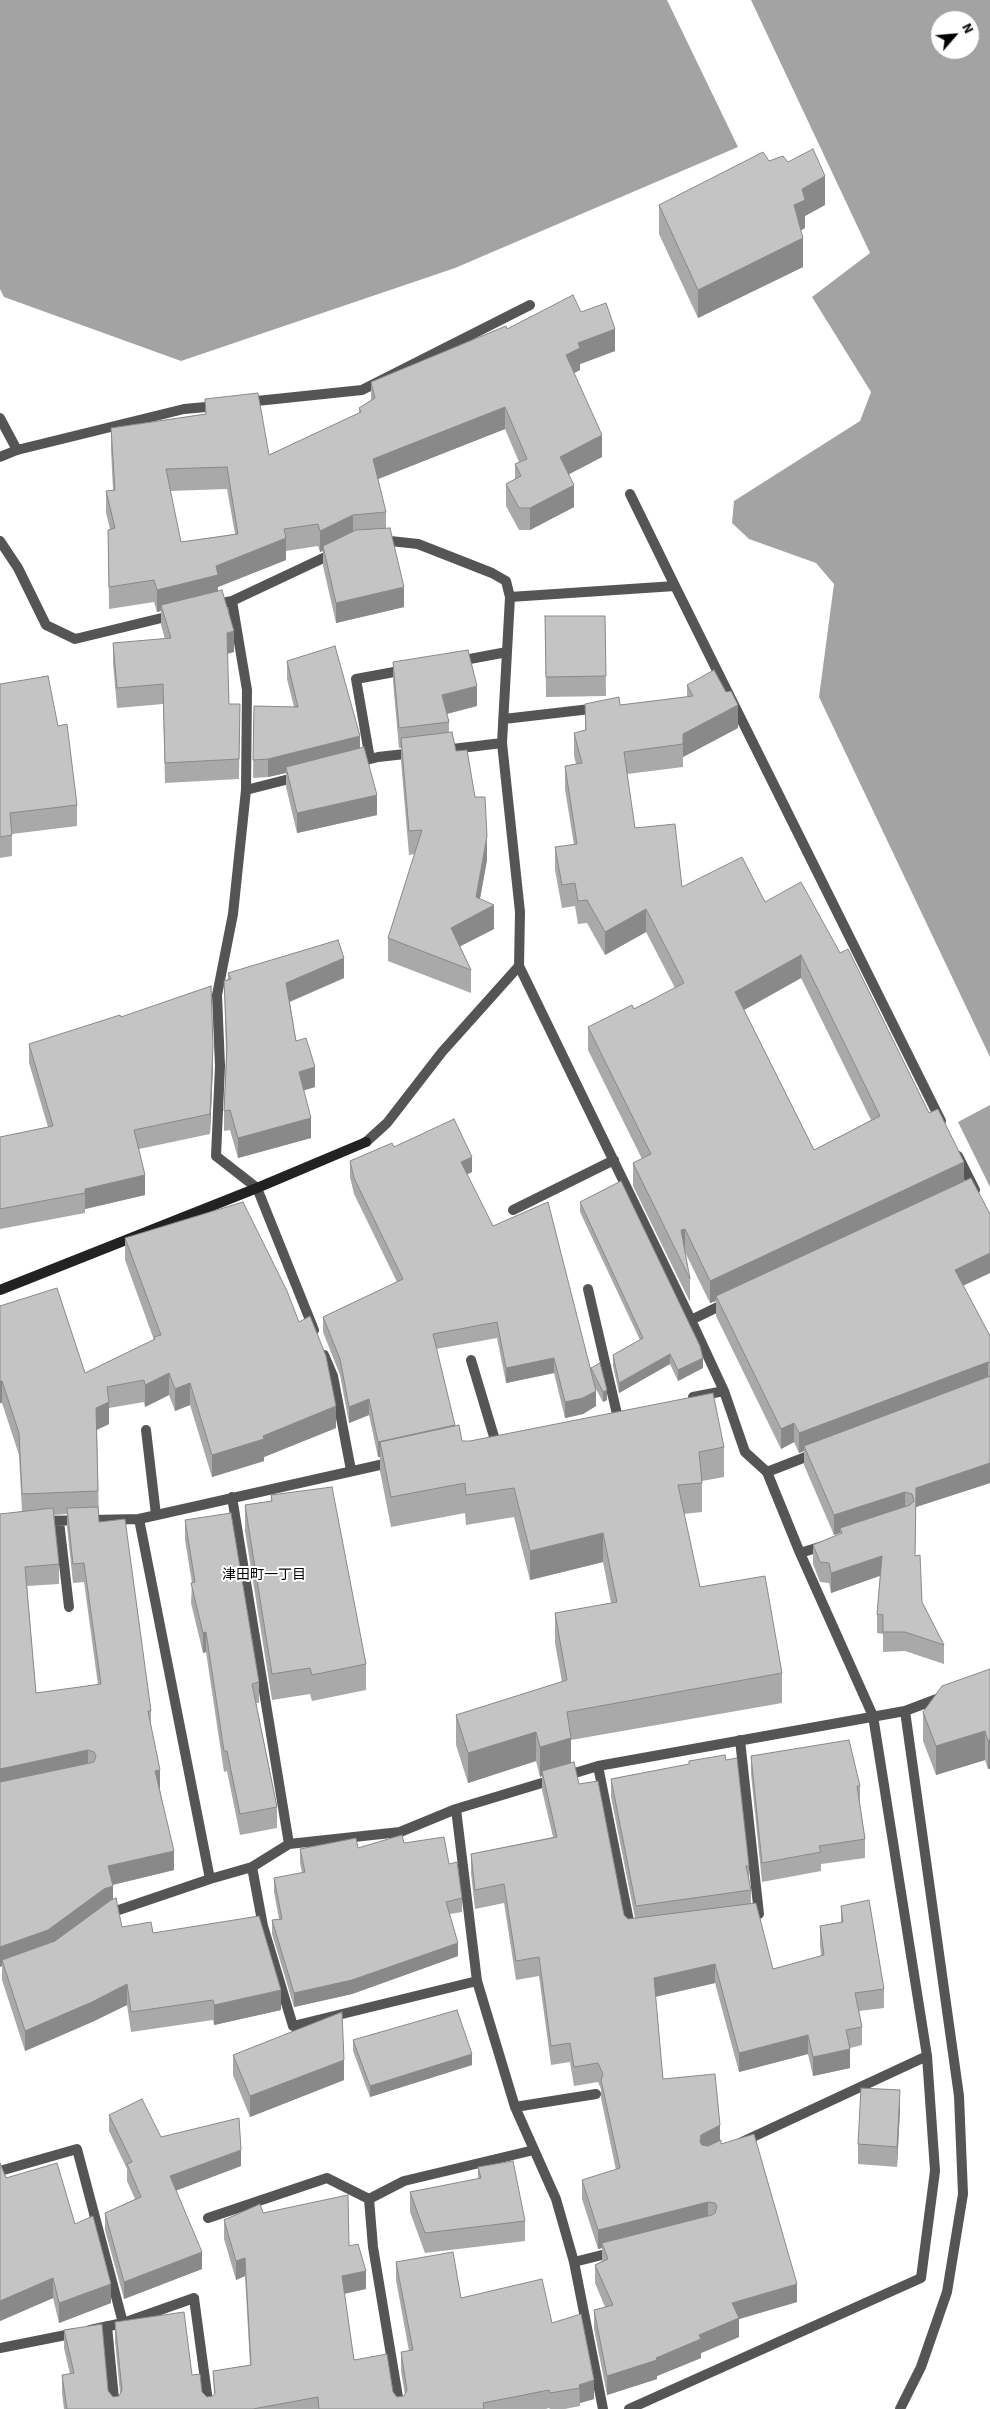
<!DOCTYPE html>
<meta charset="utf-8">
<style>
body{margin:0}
#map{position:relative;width:990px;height:2409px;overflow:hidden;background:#fff;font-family:"Source Sans 3",sans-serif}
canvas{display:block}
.north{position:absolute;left:930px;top:10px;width:50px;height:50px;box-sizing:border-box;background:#fff;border:1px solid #999;border-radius:50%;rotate:63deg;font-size:14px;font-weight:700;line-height:20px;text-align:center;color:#000}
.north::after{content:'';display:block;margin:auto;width:18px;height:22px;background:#000;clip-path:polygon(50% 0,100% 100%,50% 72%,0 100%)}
</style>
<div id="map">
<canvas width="990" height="2409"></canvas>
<div class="north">N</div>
</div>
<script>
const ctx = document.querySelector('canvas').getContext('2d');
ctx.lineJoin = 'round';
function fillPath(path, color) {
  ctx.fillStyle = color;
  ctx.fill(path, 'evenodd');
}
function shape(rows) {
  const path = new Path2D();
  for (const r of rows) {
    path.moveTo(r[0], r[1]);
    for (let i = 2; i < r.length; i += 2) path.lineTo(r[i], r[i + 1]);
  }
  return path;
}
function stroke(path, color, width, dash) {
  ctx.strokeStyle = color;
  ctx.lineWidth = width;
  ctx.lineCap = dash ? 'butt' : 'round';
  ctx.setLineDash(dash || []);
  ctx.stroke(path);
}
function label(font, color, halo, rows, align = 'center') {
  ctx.font = font + ' "Source Sans 3","Noto Sans JP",sans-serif';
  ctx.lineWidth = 4;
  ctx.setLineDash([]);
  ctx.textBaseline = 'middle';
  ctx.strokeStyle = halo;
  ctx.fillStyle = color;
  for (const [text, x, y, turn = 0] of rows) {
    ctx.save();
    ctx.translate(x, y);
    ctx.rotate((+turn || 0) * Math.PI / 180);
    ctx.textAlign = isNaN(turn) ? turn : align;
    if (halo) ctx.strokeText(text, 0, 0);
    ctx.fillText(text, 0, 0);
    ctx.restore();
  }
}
fillPath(shape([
 [0,0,667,0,738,147,455,268,181,361,4,297,0,289],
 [751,0,990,0,990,1057,819,697,834,584,816,563,749,539,732,523,734,501,860,421,871,392,812,297,870,253],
 [940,20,970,20,970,50,940,50],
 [990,1105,990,1187,958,1122]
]), '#a3a3a3');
stroke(shape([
 [247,402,362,390,530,305],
 [0,418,17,450],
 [0,457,17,450,184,409,217,406],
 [630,494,675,586],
 [0,541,18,568,46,625,75,639,174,615],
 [510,597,675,586,941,1121],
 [232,601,247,690,246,790,233,914,217,995,220,1066,216,1156,257,1188,314,1330],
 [212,605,232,601,334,553],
 [459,661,507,652],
 [504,719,599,708],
 [444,750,502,743],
 [370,759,356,679,405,670],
 [355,763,378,757,414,753],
 [246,790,297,777],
 [519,966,691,1320,724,1391,745,1452,767,1472,800,1553,873,1716,927,2056,935,2171,921,2278,629,2409],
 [366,1142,387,1123,442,1052,519,966,520,912,502,743,510,597,506,581,492,573,418,544,381,540],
 [958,1156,975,1190],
 [513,1210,614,1160],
 [588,1289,617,1414],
 [691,1320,728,1302],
 [324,1355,333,1376,351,1470],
 [471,1360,495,1440],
 [693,1397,724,1391],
 [146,1430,156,1515],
 [767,1472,816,1453],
 [232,1497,289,1844],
 [41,1521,139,1519,393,1462],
 [59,1521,69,1607],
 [800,1553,826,1545],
 [740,1740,759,1914,745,1916],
 [598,1766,631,1931],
 [456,1809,477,1981,515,2107,556,2199,574,2262,603,2409],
 [252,1867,263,1926,293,2026,477,1981],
 [210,1879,252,1867,289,1844,400,1832,456,1809,598,1766,905,1711,942,1697],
 [107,1914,210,1879,139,1519],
 [515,2107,596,2094],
 [742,2142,927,2056],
 [0,2171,77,2149,123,2323],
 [369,2199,404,2181,534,2150],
 [208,2218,327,2178,369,2199,373,2247,400,2409],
 [574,2262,614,2252],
 [107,2326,115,2409],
 [90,2330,123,2323,194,2298,209,2409],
 [0,2348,76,2333],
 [900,2409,921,2367,947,2292,963,2194,959,2096,905,1711]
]), '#555', 10);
stroke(shape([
 [0,1290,257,1188,366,1142]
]), '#222', 10);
fillPath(shape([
 [769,161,825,205,805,216,805,228,801,230,803,267,698,318,659,234,659,205],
 [581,312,615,351,580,364,580,370,574,373,602,457,569,474,574,507,530,530,519,530,506,506,506,484,515,479,515,464,519,462,505,429,378,479,386,512,386,528,404,607,336,623,323,566,323,551,320,552,318,546,286,551,286,560,218,587,218,591,234,652,227,653,229,704,240,704,239,779,165,783,163,704,117,708,113,663,113,643,165,639,161,625,161,611,157,612,154,602,109,609,108,530,110,529,106,513,106,491,113,490,111,450,111,428,205,414,205,399,269,455,359,413,359,408,371,400,371,382,507,329],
 [227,489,235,534,181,542,170,491],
 [545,616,605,616,606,696,546,697],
 [287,661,360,748,377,815,297,833,286,787,286,773,268,777,253,778,254,706,294,707,287,679],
 [393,662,477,706,447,714,449,722,449,732,475,797,487,860,480,899,494,929,460,946,471,970,471,993,388,961,388,938,415,854,409,855,401,761,401,748,399,748,393,682],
 [0,684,58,726,77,805,77,826,12,834,12,856,0,858],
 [687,685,738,728,683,757,683,767,627,774,635,828,682,887,765,902,840,953,929,1113,964,1181,990,1273,963,1286,990,1336,990,1483,916,1507,915,1556,922,1602,944,1645,944,1664,905,1651,883,1652,883,1634,877,1633,877,1614,880,1576,831,1593,829,1583,820,1582,813,1564,813,1545,840,1534,840,1533,834,1535,804,1465,804,1451,799,1453,794,1442,781,1449,716,1316,716,1301,710,1303,685,1252,690,1279,690,1302,633,1186,633,1163,642,1159,588,1050,588,1027,634,1009,675,988,646,932,605,955,587,923,578,924,575,906,562,908,555,870,555,847,574,845,565,789,565,766,576,764,574,756,574,733,585,730,585,704,620,705,687,697],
 [801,978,871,1120,814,1150,744,1010],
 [228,973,344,978,290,1002,296,1041,315,1087,303,1090,311,1138,238,1158,230,1130,224,1131,224,1111,226,1056,224,981,228,979],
 [121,1017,213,1066,210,1134,139,1149,145,1195,85,1209,85,1213,0,1229,0,1137,48,1127,29,1063,29,1044],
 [394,1147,472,1172,467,1174,493,1226,591,1368,600,1363,607,1400,603,1402,596,1389,596,1406,583,1414,565,1418,554,1373,506,1383,497,1338,436,1349,455,1426,462,1441,724,1447,724,1477,702,1481,702,1512,684,1514,700,1587,782,1673,782,1703,571,1740,571,1762,624,1915,628,1919,635,1918,611,1797,611,1779,689,1764,689,1761,749,1866,749,1878,751,1890,751,1903,773,1969,821,1956,820,1945,820,1926,841,1922,841,1906,884,1989,884,2008,859,2011,862,2027,862,2045,850,2048,850,2068,813,2076,808,2054,739,2072,715,1983,655,1997,663,2079,720,2141,797,2302,739,2319,739,2337,701,2353,701,2358,657,2376,657,2379,607,2395,594,2329,594,2310,605,2307,595,2283,595,2265,602,2261,602,2248,598,2249,582,2199,582,2180,616,2170,601,2098,601,2089,598,2082,574,2086,570,2062,551,2065,539,1976,516,1980,504,1903,475,1909,471,1873,471,1854,553,1837,542,1790,542,1776,540,1777,536,1761,468,1783,456,1745,456,1715,562,1682,555,1643,555,1613,611,1603,603,1562,530,1580,514,1517,466,1525,465,1513,391,1527,380,1471,380,1457,378,1457,369,1415,349,1423,340,1375,323,1332,323,1317,397,1282,354,1194,350,1177,350,1161],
 [580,1202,703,1368,678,1381,670,1364,619,1393,613,1366,613,1355,640,1340,580,1212],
 [125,1238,336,1428,264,1457,264,1461,212,1477,190,1405,175,1411,169,1395,145,1407,144,1402,109,1408,109,1424,97,1430,99,1522,151,1711,151,1726,160,1789,174,1870,112,1885,113,1900,122,1927,153,1933,281,2010,214,2025,213,2020,131,2032,127,2005,92,2022,25,2051,2,1980,2,1966,0,1967,0,1514,22,1512,19,1455,2,1403,0,1403,0,1306,85,1373,154,1340,125,1260],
 [67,1514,67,1527,73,1583,84,1582,98,1685,36,1693,27,1586,59,1584,59,1564,54,1515],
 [271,1495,366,1664,366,1690,312,1701,310,1694,272,1700,245,1531,245,1505,271,1501],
 [185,1520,259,1682,259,1703,256,1703,277,1807,277,1828,240,1835,227,1771,224,1772,206,1652,203,1653,191,1603,192,1583,185,1540],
 [990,1669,988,1769,985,1760,936,1775,923,1741,923,1712],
 [751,1756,860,1786,860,1804,865,1839,865,1858,821,1864,821,1871,762,1882,751,1774],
 [404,1843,449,1864,462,1898,462,1912,450,1914,458,1956,352,1994,294,2007,272,1934,272,1920,279,1919,274,1892,274,1878,302,1873,300,1863,300,1849,358,1848],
 [353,2040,472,2065,370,2097,353,2051],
 [233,2055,344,2080,250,2117,233,2075],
 [900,2110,897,2167,858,2164,858,2144],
 [109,2115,161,2137,241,2166,176,2190,202,2269,124,2299,105,2230,105,2213,135,2199,127,2181,127,2169,109,2131],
 [0,2163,6,2178,75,2224,111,2303,59,2323,53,2298,0,2321],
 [478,2167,525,2221,525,2241,425,2253,410,2212,410,2192,478,2179],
 [263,2213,349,2246,366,2289,344,2294,354,2360,393,2392,397,2397,404,2396,405,2395,401,2371,401,2352,409,2351,396,2280,396,2262,461,2298,552,2323,594,2399,580,2403,580,2406,565,2409,550,2409,549,2408,546,2409,64,2409,62,2393,62,2375,70,2374,64,2348,64,2330,113,2397,119,2396,120,2393,115,2341,115,2322,192,2375,202,2392,207,2397,213,2396,214,2395,213,2371,250,2365,245,2276,236,2280,224,2239,224,2220]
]), '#a9a9a9');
fillPath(shape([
 [825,176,825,205,805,216,805,228,794,234,794,205,802,189],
 [803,238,803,267,698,318,698,290],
 [615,329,615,351,580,364,580,370,566,377,566,355,578,343],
 [505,407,505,429,373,481,373,459],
 [602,435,602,457,560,479,560,457],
 [574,485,574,507,530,530,530,508],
 [353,515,353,537,323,546,323,551,320,552,320,531],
 [286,538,286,560,218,587,218,597,161,605,161,611,157,612,157,590],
 [404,587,404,607,336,623,336,603],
 [234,631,234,652,227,654,227,633],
 [477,686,477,706,442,715,442,695],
 [738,705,738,728,683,757,683,734],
 [360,736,360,754,286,767,286,773,268,777,268,759],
 [377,795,377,815,297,833,297,813],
 [487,836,487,860,477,914,494,905,494,929,451,951,451,928,476,897],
 [646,909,646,932,605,955,605,932],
 [801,955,801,978,735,1015,735,992],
 [344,958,344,978,286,1003,286,983],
 [213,1046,213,1066,210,1134,210,1114],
 [315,1067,315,1087,299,1092,299,1072],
 [311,1118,311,1138,238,1158,238,1138],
 [472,1157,472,1172,461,1177,461,1162],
 [964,1162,964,1185,716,1296,716,1301,710,1303,710,1281],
 [145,1175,145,1195,85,1209,85,1189],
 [685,1229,685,1252,681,1230],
 [990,1253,990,1273,955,1289,955,1270],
 [670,1354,670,1364,619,1393,619,1383],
 [554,1358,554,1373,506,1383,506,1368],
 [703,1358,703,1368,678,1381,678,1370],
 [988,1362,988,1382,804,1446,804,1451,799,1453,799,1433],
 [169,1373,169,1395,145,1407,145,1385],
 [0,1381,2,1381,2,1403,0,1403],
 [190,1383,190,1405,175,1411,175,1389],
 [607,1390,607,1400,603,1402,603,1392],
 [596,1391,596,1406,583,1414,565,1418,565,1402],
 [369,1399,369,1415,349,1423,349,1407],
 [109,1402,109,1424,96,1430,96,1408],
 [336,1406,336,1428,264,1457,264,1461,212,1477,212,1455,263,1436],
 [794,1423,794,1442,781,1449,781,1429],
 [455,1425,380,1442,380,1457,378,1457,378,1442],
 [990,1463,990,1483,916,1507,916,1488],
 [905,1492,905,1511,840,1528,840,1533,834,1535,834,1515],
 [603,1533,603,1562,530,1580,530,1551],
 [882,1556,882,1575,831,1593,831,1573],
 [206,1632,206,1652,203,1653,203,1633],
 [985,1731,985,1760,936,1775,936,1746],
 [536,1732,536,1761,468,1783,468,1753],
 [571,1738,571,1767,542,1771,542,1776,540,1777,540,1747],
 [990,1740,990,1769,988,1769,988,1741],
 [88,1750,88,1769,0,1788,0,1769],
 [160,1770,160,1789,155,1790,155,1771],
 [174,1851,174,1870,108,1886,108,1866],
 [113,1886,113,1905,48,1949,2,1960,2,1966,0,1967,0,1947,104,1889],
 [458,1943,458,1956,352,1994,294,2007,294,1993],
 [715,1964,715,1983,654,1997,654,1978],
 [127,1984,127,2005,92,2022,25,2051,25,2031],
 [281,1990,281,2010,214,2025,214,2005],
 [808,2035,808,2054,739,2072,739,2053],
 [850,2049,850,2068,813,2076,813,2057],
 [472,2054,472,2065,370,2097,370,2086],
 [344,2060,344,2080,250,2117,250,2096],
 [900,2090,900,2110,897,2167,897,2147],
 [720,2125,720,2144,700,2160,700,2142,701,2135],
 [241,2150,241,2166,170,2193,170,2176],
 [708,2202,708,2220,602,2243,602,2248,598,2249,598,2230],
 [202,2252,202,2269,124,2299,124,2282],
 [245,2258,245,2276,236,2280,236,2261],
 [366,2271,366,2289,342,2294,342,2276],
 [53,2278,53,2298,0,2321,0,2301],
 [111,2284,111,2303,59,2323,59,2303],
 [797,2284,797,2302,739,2319,739,2337,701,2353,701,2358,657,2376,657,2379,607,2395,607,2376,656,2358,699,2335,732,2303],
 [594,2380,594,2399,580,2403,579,2385]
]), '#898989');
const building = shape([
 [813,149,825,176,802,189,805,200,794,205,803,238,698,290,659,205,763,152,769,161,783,156,788,162,813,149],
 [573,295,581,312,606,303,615,329,578,343,580,348,566,355,602,435,560,457,574,485,530,508,519,508,506,484,521,476,515,464,527,459,505,407,373,459,386,512,353,515,320,531,318,524,284,529,286,538,216,566,218,575,157,590,154,580,109,587,108,530,115,528,106,491,115,490,111,428,206,414,205,399,258,393,269,455,361,412,359,408,375,398,371,382,506,326,507,329,573,295],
 [227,467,238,534,181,542,166,469,227,467],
 [390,528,404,587,336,603,323,546,356,530,390,528],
 [222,590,234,631,227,633,229,704,240,704,239,759,165,763,163,684,117,688,113,643,171,638,161,605,222,590],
 [545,616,605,616,606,676,546,677,545,616],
 [335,646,360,736,268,759,253,760,254,706,298,707,287,661,335,646],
 [468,650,477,686,442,695,449,722,399,728,393,662,468,650],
 [714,670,726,692,731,691,738,705,683,734,683,744,624,752,635,828,675,824,682,887,742,857,765,902,801,882,840,953,848,949,929,1113,938,1109,964,1162,710,1281,685,1229,681,1230,690,1279,633,1163,651,1154,588,1027,632,1005,634,1009,684,983,646,909,605,932,587,900,578,901,575,883,562,885,555,847,577,844,565,766,582,763,574,733,586,730,585,704,619,697,620,705,693,696,687,685,714,670],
 [801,955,880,1116,814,1150,735,992,801,955],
 [48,676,58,726,67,724,77,805,10,813,12,835,0,837,0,684,48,676],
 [452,732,456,751,467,750,475,797,485,797,487,836,476,897,494,905,451,928,471,970,388,938,422,830,409,831,401,738,452,732],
 [364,747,377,795,297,813,286,767,364,747],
 [338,940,344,958,286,983,296,1041,306,1038,315,1067,299,1072,311,1118,238,1138,230,1110,224,1111,227,1046,224,981,231,979,228,973,338,940],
 [211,986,213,1046,210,1114,134,1130,145,1175,85,1189,85,1193,0,1209,0,1137,53,1126,29,1044,120,1015,121,1017,211,986],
 [454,1119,472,1157,461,1162,493,1226,548,1202,596,1391,583,1398,565,1402,554,1358,506,1368,497,1322,433,1334,455,1425,378,1442,369,1399,349,1407,340,1359,323,1317,403,1279,354,1178,350,1161,392,1143,394,1147,454,1119],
 [971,1178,990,1214,990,1253,955,1270,990,1336,990,1363,988,1362,799,1433,794,1423,781,1429,716,1296,971,1178],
 [621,1181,700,1346,703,1358,678,1370,670,1354,619,1383,613,1355,643,1338,580,1202,621,1181],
 [243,1202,287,1291,299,1322,310,1316,326,1356,336,1406,263,1436,264,1439,212,1455,190,1383,175,1389,169,1373,145,1385,144,1380,107,1387,109,1402,96,1408,98,1491,22,1494,19,1433,2,1381,0,1381,0,1306,57,1288,85,1373,155,1339,154,1337,161,1335,125,1238,243,1202],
 [600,1363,607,1390,603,1392,591,1368,600,1363],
 [990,1376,990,1463,916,1488,915,1556,920,1555,922,1602,944,1645,905,1632,883,1632,883,1615,877,1614,882,1556,831,1573,829,1563,820,1562,813,1545,842,1533,840,1528,910,1505,914,1501,912,1494,905,1492,834,1515,804,1446,990,1376],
 [713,1393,724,1447,699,1452,702,1483,678,1485,700,1587,765,1576,782,1673,567,1712,571,1738,540,1747,536,1732,468,1753,456,1715,567,1680,555,1613,617,1602,603,1533,530,1551,514,1488,466,1495,465,1483,391,1497,380,1442,459,1425,462,1441,470,1441,713,1393],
 [332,1487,366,1664,312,1675,310,1668,272,1674,245,1505,272,1501,271,1495,332,1487],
 [98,1507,99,1522,125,1519,151,1711,148,1711,160,1770,155,1771,174,1851,108,1866,113,1886,104,1889,48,1930,0,1947,0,1782,90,1763,94,1762,96,1756,94,1752,88,1750,0,1769,0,1514,53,1508,59,1564,25,1567,36,1693,101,1684,84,1563,73,1564,67,1508,98,1507],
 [231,1513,259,1682,252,1684,277,1807,240,1814,227,1751,224,1751,206,1632,203,1633,191,1583,195,1582,185,1520,231,1513],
 [990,1669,990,1740,988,1741,985,1731,936,1746,923,1712,942,1686,990,1669],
 [849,1740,860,1786,857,1786,865,1839,819,1846,821,1852,762,1863,751,1756,849,1740],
 [725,1755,726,1760,737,1758,749,1866,746,1866,751,1890,636,1906,611,1779,689,1764,689,1761,725,1755],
 [574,1762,579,1784,598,1781,624,1915,628,1919,756,1903,773,1969,824,1955,820,1926,843,1922,841,1906,869,1900,884,1989,855,1993,862,2027,846,2030,850,2049,813,2057,808,2035,739,2053,715,1964,654,1978,663,2079,715,2074,720,2125,701,2135,700,2142,702,2145,708,2146,721,2140,721,2144,754,2134,797,2284,732,2303,739,2318,699,2335,701,2339,656,2358,657,2360,607,2376,594,2310,613,2305,595,2265,608,2259,602,2243,712,2215,715,2213,717,2207,715,2203,708,2202,598,2230,582,2180,620,2168,601,2080,603,2074,598,2063,574,2067,570,2043,551,2046,539,1957,516,1961,504,1884,475,1890,471,1854,557,1837,542,1771,574,1762],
 [402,1835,404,1843,444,1837,449,1864,457,1862,462,1898,446,1902,458,1943,352,1980,294,1993,272,1920,282,1919,274,1878,305,1872,300,1849,356,1838,358,1848,402,1835],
 [116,1898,122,1927,151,1922,153,1933,259,1916,281,1990,214,2005,213,2000,131,2012,127,1984,92,2002,25,2031,2,1960,55,1941,111,1900,116,1898],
 [457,2010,472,2054,370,2086,353,2040,457,2010],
 [342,2012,344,2060,250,2096,233,2055,342,2012],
 [861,2088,900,2090,897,2147,858,2144,861,2088],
 [142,2099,161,2137,239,2118,241,2150,170,2176,202,2252,124,2282,105,2213,141,2197,127,2164,132,2162,109,2115,142,2099],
 [513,2161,525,2221,425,2233,410,2192,481,2178,478,2167,513,2161],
 [0,2163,6,2178,57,2163,75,2224,93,2216,111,2284,59,2303,53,2278,0,2301,0,2163],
 [348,2195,349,2246,358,2244,366,2271,342,2276,354,2360,387,2354,393,2392,397,2397,404,2396,407,2390,401,2352,413,2350,396,2262,453,2252,461,2298,542,2279,552,2323,581,2314,594,2380,579,2385,580,2388,550,2393,549,2390,483,2403,484,2409,319,2409,318,2397,253,2409,67,2409,62,2375,74,2373,64,2330,102,2324,108,2391,113,2397,119,2396,122,2390,115,2322,184,2312,192,2375,200,2374,202,2392,207,2397,213,2396,215,2393,213,2371,251,2365,245,2258,236,2261,224,2220,260,2204,263,2213,348,2195]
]);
fillPath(building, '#c4c4c4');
stroke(building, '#898989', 1);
label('14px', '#000', '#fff', [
 ["津田町一丁目",264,1576]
]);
</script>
